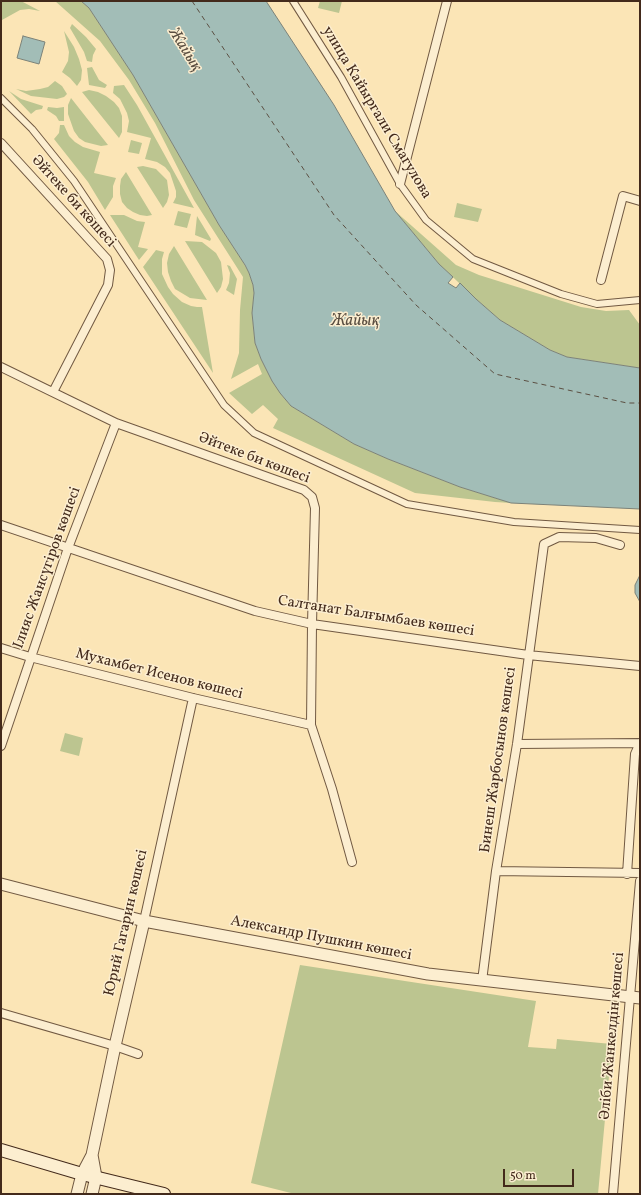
<!DOCTYPE html>
<meta charset="utf-8">
<style>
body{margin:0}
#map{position:relative;width:641px;height:1195px;overflow:hidden;background:#fbe5b6;font-family:Vollkorn,serif}
canvas{display:block}
.frame{position:absolute;inset:0;border:2px solid #432a1b;pointer-events:none}
.scale{position:absolute;left:503px;top:1169px;width:71px;height:18px;box-sizing:border-box;border:2px solid #432a1b;border-top:0;padding-left:5px;font-size:12px;line-height:14px;white-space:nowrap;color:#432a1b;-webkit-text-stroke:3px #fceed0;paint-order:stroke}
</style>
<div id="map">
<canvas width="641" height="1195"></canvas>
<div class="frame"></div>
<div class="scale">50 m</div>
</div>
<script>
const ctx = document.querySelector('canvas').getContext('2d');
ctx.lineJoin = 'round';
function fillPath(path, color) {
  ctx.fillStyle = color;
  ctx.fill(path, 'evenodd');
}
function shape(rows) {
  const path = new Path2D();
  for (const r of rows) {
    path.moveTo(r[0], r[1]);
    for (let i = 2; i < r.length; i += 2) path.lineTo(r[i], r[i + 1]);
  }
  return path;
}
function stroke(path, color, width, dash) {
  ctx.strokeStyle = color;
  ctx.lineWidth = width;
  ctx.lineCap = dash ? 'butt' : 'round';
  ctx.setLineDash(dash || []);
  ctx.stroke(path);
}
function label(font, color, halo, rows, align = 'center') {
  ctx.font = font + ' Vollkorn,serif';
  ctx.lineWidth = 3;
  ctx.setLineDash([]);
  ctx.textBaseline = 'middle';
  ctx.strokeStyle = halo;
  ctx.fillStyle = color;
  for (const [text, x, y, turn = 0] of rows) {
    ctx.save();
    ctx.translate(x, y);
    ctx.rotate((+turn || 0) * Math.PI / 180);
    ctx.textAlign = isNaN(turn) ? turn : align;
    if (halo) ctx.strokeText(text, 0, 0);
    ctx.fillText(text, 0, 0);
    ctx.restore();
  }
}
fillPath(shape([
 [1,1,21,1,40,11,29,9,20,10,2,20],
 [55,1,81,1,89,8,133,75,219,225,243,262,249,273,253,285,254,293,252,313,255,343,261,359,272,381,280,393,291,406,354,444,388,459,460,487,511,503,495,502,415,493,273,428,278,419,263,405,252,414,229,393,262,374,258,364,231,379,239,353,240,310,243,277,194,200,155,123,129,80,100,41],
 [320,1,342,1,339,13,318,8],
 [72,24,86,37,96,49,93,55,92,62,87,61,84,52,70,28],
 [64,31,74,47,79,59,82,70,81,80,77,86,70,78,62,72,68,61,69,52],
 [92,67,99,80,107,85,105,88,89,85,87,68],
 [55,81,62,86,67,94,64,97,57,99,31,96,16,89,26,91,40,89,48,87],
 [124,85,137,105,194,208,173,203,176,197,176,191,170,173,165,167,157,162,145,159,151,138,127,132,129,121,127,113,120,99,113,93,114,86],
 [89,90,98,92,106,96,114,102,119,108,122,116,122,132,119,138,82,92],
 [9,91,21,99,43,106,42,109,36,110,31,114],
 [71,98,108,145,101,146,85,142,79,138,74,131,68,114,68,105],
 [48,107,57,108,64,107,64,121,59,121,56,116,47,110],
 [60,125,64,125,69,136,75,142,83,147,100,152,94,173,116,178,113,186,113,197,105,210,88,182,54,139,59,133],
 [131,140,142,143,139,154,128,152],
 [143,166,156,169,167,180,169,195,167,202,163,208,137,167],
 [126,172,152,215,147,216,140,215,133,212,127,208,122,202,120,194,120,186,121,179],
 [457,203,482,209,478,222,454,217],
 [178,211,191,214,187,228,174,225],
 [395,211,456,265,479,275,581,307,606,311,629,310,640,325,640,368,567,357,550,350,500,320,476,299,439,264],
 [110,215,124,215,137,221,145,222,138,247,148,249,139,260],
 [197,216,211,239,210,241,195,235],
 [185,241,202,242,216,253,221,262,223,279,221,287,217,293],
 [174,246,207,300,190,298,175,289,171,281,168,272,167,263,169,254],
 [156,250,164,252,162,259,162,274,168,287,173,294,182,302,191,306,197,307,202,307,213,373,143,267],
 [227,265,230,266,237,279,234,295,226,290,229,283,230,273],
 [65,733,83,738,79,756,60,751],
 [300,965,536,1001,528,1047,556,1049,557,1039,612,1044,598,1194,295,1194,251,1183]
]), '#bcc590');
const water = shape([
 [81,1,266,1,334,105,395,211,439,264,453,277,448,283,456,288,460,283,476,299,500,320,550,350,567,357,640,368,640,509,511,503,460,487,388,459,354,444,291,406,280,393,272,381,261,359,255,343,252,313,254,293,253,285,249,273,245,265,219,225,133,75,89,8,81,1],
 [23,36,45,42,39,64,17,58,23,36],
 [640,575,640,602,635,593,635,585,640,575]
]);
fillPath(water, '#a2bdb7');
stroke(water, '#7c8279', 1);
stroke(shape([
 [192,1,334,215,416,305,495,374,627,403,640,403]
]), '#5b4f42', 1, [5, 4]);
const pedestrian = shape([
 [293,1,341,77,400,184,426,220,473,259,561,294,597,304,640,300],
 [1,98,32,129,74,181,224,405,254,433,407,504,514,522,640,530]
]);
const minor = shape([
 [1,143,107,259,110,270,108,285,53,392],
 [400,184,447,1],
 [601,280,623,196,640,201],
 [1,367,116,423,304,490,312,497,315,508,312,624,311,725,332,789,352,862],
 [1,525,255,611,312,624,528,655,640,666],
 [1,648,30,657,193,698,311,725],
 [517,744,640,743],
 [1,746,68,548,116,423],
 [496,871,640,873],
 [627,874,635,754,640,743],
 [144,921,193,698],
 [482,981,496,871,517,744,544,544,559,537,596,538,620,545],
 [1,1013,115,1046,138,1054],
 [613,1194,640,881]
]);
const tertiary = shape([
 [1,884,144,921,428,974,640,998],
 [77,1194,82,1174,92,1155,115,1046,144,921],
 [92,1194,96,1177,92,1155]
]);
const secondary = shape([
 [1,1150,82,1174,164,1194]
]);
stroke(pedestrian, '#715942', 8);
stroke(minor, '#715942', 10);
stroke(tertiary, '#715942', 13);
stroke(secondary, '#432a1b', 14);
stroke(pedestrian, '#fceed0', 6);
stroke(minor, '#fceed0', 8);
stroke(tertiary, '#fceed0', 11);
stroke(secondary, '#fceed0', 12);
label('15px', '#432a1b', '#fceed0', [
 ["улица Кайыргали Смагулова",376,113,59],
 ["Әйтеке би көшесі",73,202,48],
 ["Әйтеке би көшесі",254,459,21],
 ["Ілияс Жансүгіров көшесі",48,568,-70],
 ["Салтанат Балғымбаев көшесі",376,617,9],
 ["Мухамбет Исенов көшесі",159,675,14],
 ["Бинеш Жарбосынов көшесі",499,760,-82],
 ["Юрий Гагарин көшесі",127,923,-77],
 ["Александр Пушкин көшесі",321,939,11],
 ["Әліби Жанкелдін көшесі",613,1036,-85]
]);
label('italic 16px', '#5b4f42', '#fceed0', [
 ["Жайық",184,50,58],
 ["Жайық",355,322]
]);
</script>
